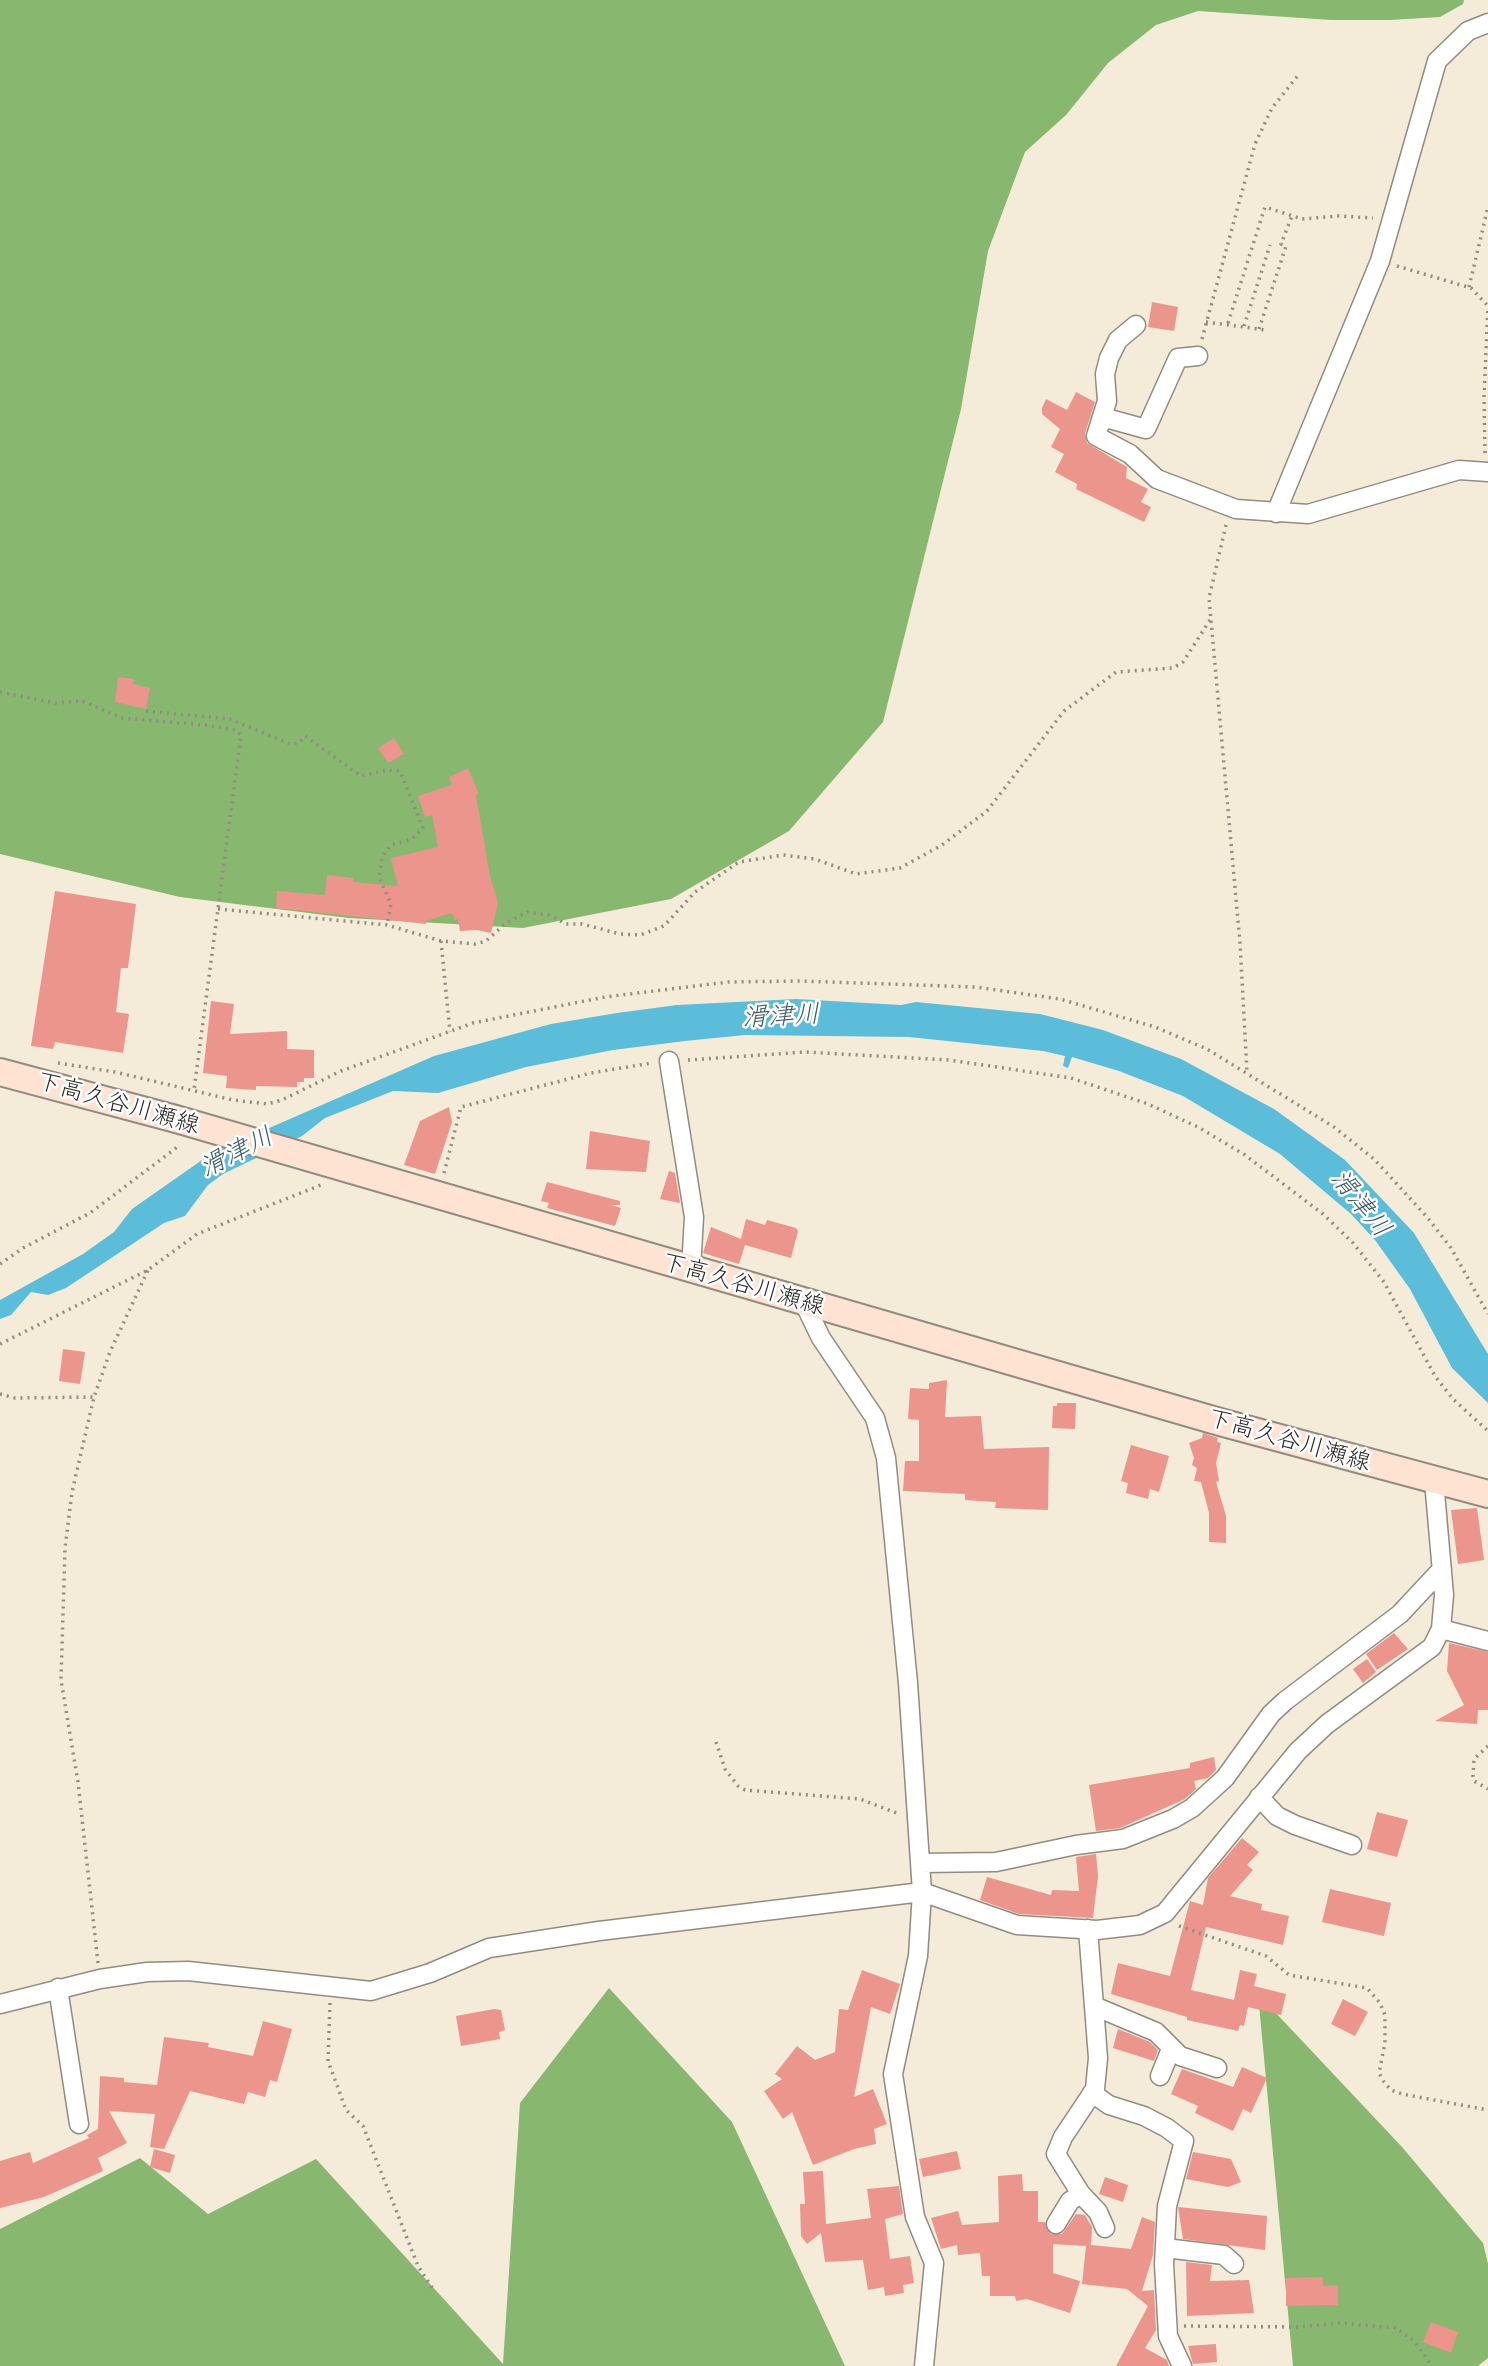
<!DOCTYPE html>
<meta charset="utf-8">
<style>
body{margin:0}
canvas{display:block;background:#f4ecd8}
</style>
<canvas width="1488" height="2366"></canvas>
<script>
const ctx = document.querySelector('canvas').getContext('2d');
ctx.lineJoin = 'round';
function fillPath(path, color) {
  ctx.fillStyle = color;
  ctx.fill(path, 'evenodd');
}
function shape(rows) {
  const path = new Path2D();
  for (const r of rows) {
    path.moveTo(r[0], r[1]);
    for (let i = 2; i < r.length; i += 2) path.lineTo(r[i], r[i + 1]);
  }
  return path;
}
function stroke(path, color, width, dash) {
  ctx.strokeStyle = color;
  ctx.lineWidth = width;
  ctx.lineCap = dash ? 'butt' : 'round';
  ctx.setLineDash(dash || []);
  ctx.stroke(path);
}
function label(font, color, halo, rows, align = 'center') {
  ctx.font = font + ' Caveat,"Klee One",sans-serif';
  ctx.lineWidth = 5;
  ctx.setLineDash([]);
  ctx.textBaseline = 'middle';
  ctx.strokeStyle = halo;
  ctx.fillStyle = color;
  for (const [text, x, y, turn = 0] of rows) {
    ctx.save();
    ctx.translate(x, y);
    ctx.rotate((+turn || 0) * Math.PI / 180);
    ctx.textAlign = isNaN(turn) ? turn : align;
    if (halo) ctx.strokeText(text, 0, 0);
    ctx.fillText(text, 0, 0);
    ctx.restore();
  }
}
fillPath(shape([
 [0,0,1464,0,1463,4,1440,17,1390,20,1331,20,1198,11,1156,25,1108,63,1066,115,1025,152,988,251,961,409,883,722,789,831,671,899,523,928,349,918,180,897,0,854],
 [609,1988,732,2122,845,2366,0,2366,0,2229,140,2158,208,2214,316,2159,503,2364,520,2103],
 [1258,1994,1402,2147,1483,2243,1488,2264,1488,2358,1478,2366,1293,2366]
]), '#88b76f');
fillPath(shape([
 [796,999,901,1005,916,1002,1040,1014,1103,1030,1181,1059,1274,1109,1345,1160,1414,1233,1488,1354,1488,1403,1452,1368,1410,1289,1375,1240,1351,1214,1280,1154,1183,1096,1119,1071,1072,1057,1068,1068,1063,1066,1065,1056,1043,1051,909,1037,745,1035,685,1041,613,1050,526,1067,438,1093,393,1091,325,1118,302,1136,223,1174,208,1185,185,1216,164,1223,66,1288,48,1295,31,1292,11,1315,0,1319,0,1300,83,1254,114,1232,132,1209,212,1153,434,1056,551,1024,617,1013,677,1005]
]), '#5bbdda');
fillPath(shape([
 [1152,302,1178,307,1174,331,1148,327],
 [1076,392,1095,402,1085,433,1087,443,1127,467,1126,478,1148,489,1141,502,1151,507,1144,522,1076,489,1077,484,1055,472,1064,454,1051,447,1060,429,1042,414,1042,408,1046,399,1067,410],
 [118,677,134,679,133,684,150,688,146,709,115,702],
 [394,738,404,754,388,763,378,748],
 [468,768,479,794,476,795,490,876,498,903,491,933,477,930,460,931,458,919,455,920,452,913,426,921,426,924,276,908,277,891,325,895,327,875,353,878,353,882,398,886,391,858,438,847,432,815,425,817,418,796,452,785,449,777],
 [55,891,136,904,128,968,121,968,116,1012,129,1014,123,1053,55,1042,53,1049,31,1046],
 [211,1001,234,1004,230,1034,287,1031,287,1049,314,1050,314,1078,304,1078,304,1082,297,1082,297,1087,256,1086,256,1090,226,1088,227,1076,203,1073],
 [449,1107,452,1122,435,1174,404,1165,420,1121],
 [590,1131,650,1141,646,1172,586,1169],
 [669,1171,675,1173,680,1203,660,1199],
 [547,1182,620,1201,620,1205,611,1205,621,1208,615,1226,547,1208,549,1203,541,1201],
 [746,1219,765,1225,767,1220,796,1228,798,1231,791,1258,745,1245,739,1264,703,1253,711,1227,741,1239],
 [63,1349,85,1352,80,1384,59,1381],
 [947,1380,945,1417,981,1416,984,1449,1049,1447,1048,1510,995,1508,996,1502,965,1500,965,1494,903,1491,905,1461,919,1461,919,1420,908,1419,910,1388,929,1389,929,1383],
 [1057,1403,1076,1403,1075,1429,1052,1428,1053,1406,1057,1406],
 [1203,1433,1218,1438,1217,1442,1221,1443,1216,1463,1219,1481,1216,1482,1226,1516,1226,1543,1209,1542,1209,1513,1201,1482,1194,1481,1197,1468,1192,1465,1194,1458,1189,1443,1202,1438],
 [1131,1445,1169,1456,1159,1492,1150,1489,1148,1499,1126,1493,1128,1483,1121,1481],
 [1477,1508,1484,1560,1458,1564,1451,1510],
 [1394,1633,1408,1649,1377,1670,1366,1654],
 [1449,1643,1488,1652,1488,1710,1478,1710,1477,1724,1435,1721,1464,1705,1447,1671],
 [1367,1659,1376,1672,1363,1683,1353,1669],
 [1214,1757,1216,1770,1208,1778,1194,1781,1196,1789,1185,1799,1120,1828,1096,1831,1089,1785,1190,1768,1190,1763],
 [1377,1812,1408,1820,1397,1857,1367,1849],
 [1242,1838,1259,1852,1247,1865,1253,1870,1230,1896,1262,1904,1261,1910,1289,1916,1283,1945,1206,1927,1191,1990,1234,2000,1240,1970,1257,1974,1254,1986,1286,1994,1281,2015,1248,2007,1244,2026,1240,2025,1238,2031,1187,2020,1187,2017,1111,1994,1118,1963,1170,1976,1190,1901,1203,1905,1208,1878],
 [1096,1854,1098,1876,1093,1918,1019,1914,980,1900,987,1877,1051,1895,1052,1890,1079,1891,1076,1857],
 [1330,1889,1391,1903,1384,1936,1322,1922],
 [862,1970,900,1984,890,2014,871,2007,854,2097,873,2089,887,2124,874,2129,876,2144,854,2149,813,2165,792,2112,783,2119,764,2091,782,2079,775,2074,797,2046,815,2060,835,2052,839,2009,848,2010],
 [1343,1999,1368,2012,1355,2036,1331,2024],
 [494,2009,501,2010,505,2030,499,2032,500,2039,461,2046,456,2016],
 [263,2021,292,2029,277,2082,270,2080,265,2097,248,2092,244,2104,190,2091,164,2149,150,2147,155,2114,109,2111,127,2143,98,2158,103,2171,44,2197,0,2208,0,2161,30,2152,33,2163,89,2138,87,2135,98,2129,100,2076,124,2078,124,2082,157,2085,164,2037,209,2043,208,2047,253,2056],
 [1118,2029,1150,2042,1158,2050,1154,2061,1113,2048],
 [1242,2067,1267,2078,1251,2113,1243,2109,1233,2131,1195,2113,1198,2106,1171,2094,1182,2069,1233,2087],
 [154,2149,175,2155,170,2173,150,2167],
 [957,2151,961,2169,923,2177,919,2159],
 [1193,2152,1231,2159,1241,2182,1228,2187,1186,2179],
 [823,2171,826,2224,871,2218,867,2189,899,2186,903,2214,885,2219,890,2259,910,2256,914,2283,903,2285,904,2293,885,2296,884,2287,868,2290,863,2260,825,2262,821,2233,807,2244,801,2236,800,2204,805,2204,803,2172],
 [1022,2174,1023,2191,1038,2191,1038,2222,1045,2222,1051,2234,1062,2234,1076,2214,1085,2215,1092,2227,1091,2245,1131,2249,1142,2217,1155,2222,1153,2255,1142,2291,1154,2290,1156,2330,1145,2348,1167,2360,1169,2366,1116,2366,1148,2306,1127,2289,1082,2284,1086,2246,1053,2244,1053,2273,1080,2281,1070,2313,1027,2299,1016,2301,1015,2296,990,2296,990,2276,982,2276,980,2253,958,2255,957,2245,941,2249,931,2218,958,2211,962,2225,999,2222,998,2176],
 [1105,2177,1128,2185,1123,2202,1099,2194],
 [1178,2207,1267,2216,1265,2250,1183,2239],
 [1186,2262,1212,2265,1210,2281,1249,2280,1254,2313,1187,2316],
 [1323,2277,1323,2286,1338,2285,1338,2305,1286,2306,1286,2278],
 [1431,2322,1458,2332,1451,2353,1423,2342],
 [1216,2344,1217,2362,1193,2364,1188,2346]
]), '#eb958d');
const minor = shape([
 [1136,325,1118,340,1109,358,1105,374,1107,401,1096,436,1130,454,1157,479,1236,509,1308,514,1459,470,1488,472],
 [1102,417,1146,429,1178,358,1198,356],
 [1276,513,1380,261,1437,61,1468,31,1488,23],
 [669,1061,694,1217,691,1270],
 [804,1303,821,1338,875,1418,886,1458,908,1683,922,1892,918,1956,893,2074,915,2217,934,2263,924,2366],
 [1441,1629,1488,1641],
 [1259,1797,1277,1816,1295,1825,1352,1845],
 [920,1863,996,1862,1076,1845,1123,1839,1173,1819,1192,1808,1225,1778,1271,1714,1285,1701,1400,1614,1442,1569],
 [1088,1929,1098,2058,1095,2089,1063,2137,1056,2154,1081,2194,1098,2212,1105,2228],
 [58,1988,79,2124],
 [0,2004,100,1979,147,1972,188,1971,371,1991,430,1973,489,1948,599,1931,922,1892,1017,1925,1097,1930,1140,1925,1165,1913,1298,1751,1327,1724,1432,1647,1441,1629,1444,1595,1434,1481],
 [1094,2006,1156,2032,1180,2056,1217,2068],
 [1160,2076,1171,2049],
 [1092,2093,1109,2105,1144,2116,1167,2128,1184,2141,1167,2206,1164,2264,1168,2336,1182,2366],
 [1056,2224,1070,2201,1081,2194],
 [1165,2248,1224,2255,1234,2264]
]);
const secondary = shape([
 [0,1072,176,1119,1220,1422,1488,1494]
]);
stroke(minor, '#908c82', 21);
stroke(secondary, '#908c82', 30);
stroke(shape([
 [1397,266,1471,288,1488,306],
 [1469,287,1488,207],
 [1206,322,1266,330],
 [1228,323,1265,207,1302,219,1338,216,1373,218],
 [1244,326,1270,245],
 [1259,329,1286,246,1281,244,1292,216],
 [1202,339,1255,144,1272,108,1300,73],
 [1485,453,1484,397,1488,306],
 [1226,525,1209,598,1240,943,1247,1072],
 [0,692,56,703,82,701,121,718,205,725,235,730,241,735,194,1090],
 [146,711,230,719,290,744,299,743,305,736,361,776,387,770,400,771,423,828,412,839,391,845,382,857,379,877,391,904,387,925],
 [218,909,387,925,441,941,475,944,486,941,506,923,527,912,549,915,566,924,582,924,620,934,640,935,664,926,695,892,739,862,783,855,815,859,856,874,900,868,942,845,987,811,1064,711,1116,672,1173,668,1183,662,1212,617],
 [441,941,450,1032],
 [688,1060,805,1052,949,1060,1071,1078,1148,1104,1198,1127,1245,1155,1323,1214,1353,1243,1384,1282,1435,1376,1453,1399,1488,1431],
 [58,1063,115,1072,233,1100,267,1104,282,1100,341,1071,473,1023,605,997,728,982,800,981,976,987,1060,999,1155,1027,1207,1049,1334,1127,1374,1159,1427,1217,1451,1248,1488,1314],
 [444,1173,461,1107,591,1073,652,1063],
 [0,1264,23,1248,90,1213,180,1145],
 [0,1344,148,1270,197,1234,321,1185],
 [0,1394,15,1398,94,1397],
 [716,1742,725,1769,738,1786,745,1790,860,1799,899,1814],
 [1488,1746,1474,1759,1473,1776,1474,1781,1488,1789],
 [1179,1926,1266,1956,1289,1975,1367,1988,1380,2003,1385,2015,1385,2043,1379,2073,1384,2082,1391,2090,1402,2094,1488,2110],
 [98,1963,78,1782,61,1680,65,1548,72,1492,94,1397,110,1352,148,1270],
 [330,2003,328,2061,338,2088,346,2110,363,2126,418,2266,433,2289],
 [1184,2326,1298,2327,1340,2323,1396,2328,1415,2342,1432,2366]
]), '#908c82', 3.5, [2, 5]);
stroke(minor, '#fff', 18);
stroke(secondary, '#fee3d2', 26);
label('24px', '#2b2b2b', '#fff', [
 ["下高久谷川瀬線",118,1104,16],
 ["下高久谷川瀬線",743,1285,16],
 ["下高久谷川瀬線",1289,1441,16]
]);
label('italic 26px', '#3c5e68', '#fff', [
 ["滑津川",781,1017,-3],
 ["滑津川",237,1153,-27],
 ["滑津川",1360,1204,51]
]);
</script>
